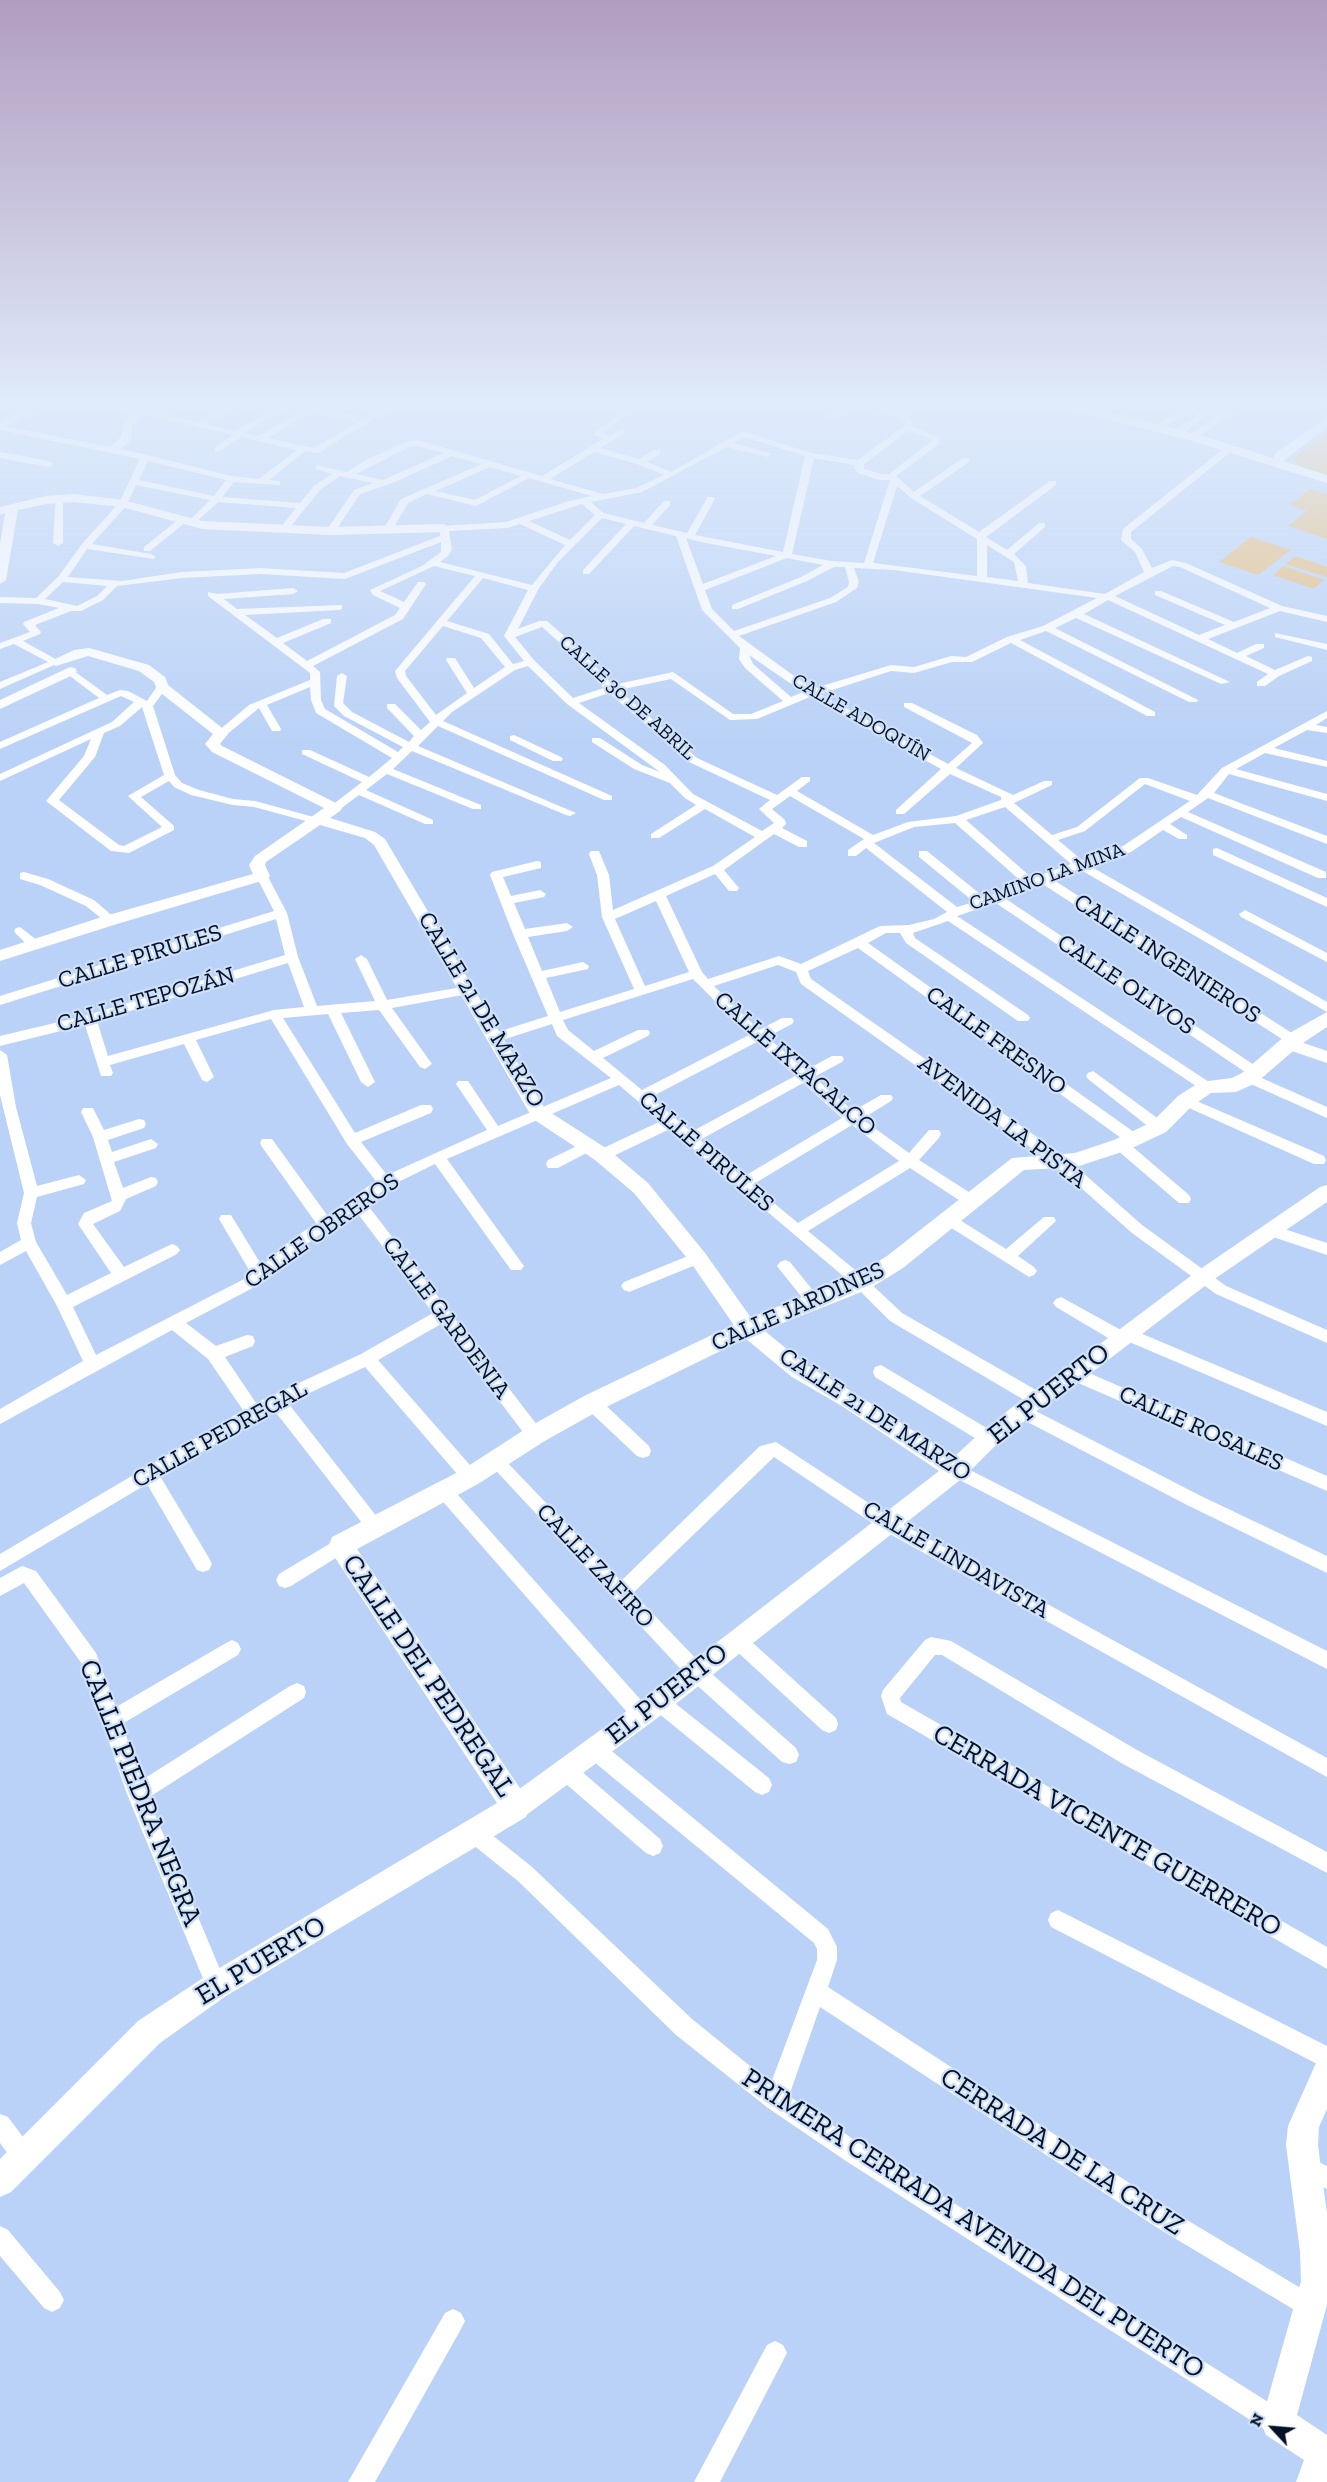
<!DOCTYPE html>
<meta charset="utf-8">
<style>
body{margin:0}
#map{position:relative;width:1327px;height:2482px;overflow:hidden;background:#bad2f7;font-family:"Zilla Slab",serif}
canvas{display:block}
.north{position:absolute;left:1243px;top:2398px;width:60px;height:60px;-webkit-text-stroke:4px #cedff8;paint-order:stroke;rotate:296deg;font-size:16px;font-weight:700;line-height:24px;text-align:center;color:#041126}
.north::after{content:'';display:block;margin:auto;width:21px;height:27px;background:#041126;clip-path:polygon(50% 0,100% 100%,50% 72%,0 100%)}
</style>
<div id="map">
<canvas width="1327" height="2482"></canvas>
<div class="north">N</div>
</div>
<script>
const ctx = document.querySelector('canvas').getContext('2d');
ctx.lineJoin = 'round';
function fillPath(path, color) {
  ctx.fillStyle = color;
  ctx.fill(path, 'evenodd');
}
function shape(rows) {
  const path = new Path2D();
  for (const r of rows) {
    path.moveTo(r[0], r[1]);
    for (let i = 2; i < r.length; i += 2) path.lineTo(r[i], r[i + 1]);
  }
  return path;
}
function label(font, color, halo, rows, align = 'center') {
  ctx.font = font + ' "Zilla Slab",serif';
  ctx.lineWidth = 4.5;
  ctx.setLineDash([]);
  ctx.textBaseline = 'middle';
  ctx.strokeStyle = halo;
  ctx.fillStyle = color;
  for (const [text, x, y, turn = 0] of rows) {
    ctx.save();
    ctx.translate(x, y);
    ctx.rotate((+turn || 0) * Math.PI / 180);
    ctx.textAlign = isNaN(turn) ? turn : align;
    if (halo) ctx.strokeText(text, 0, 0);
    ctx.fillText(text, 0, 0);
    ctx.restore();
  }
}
fillPath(shape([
 [1327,432,1327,477,1302,468,1293,458],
 [1310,489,1327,494,1327,539,1288,526,1307,511,1289,505],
 [1251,537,1291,550,1258,575,1219,562],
 [1296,556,1327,567,1327,577,1285,564],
 [1284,566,1324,580,1314,589,1273,575]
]), '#e7bb74');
fillPath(shape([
 [0,400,28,407,37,400,45,400,25,418,6,426,139,453,232,476,259,479,297,450,241,437,218,452,215,451,215,447,233,435,83,400,96,400,196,422,239,400,248,400,205,424,235,431,292,400,301,400,244,433,259,436,321,400,330,400,318,408,357,416,357,420,354,421,312,412,268,438,314,448,395,400,404,400,318,453,305,451,269,480,280,481,280,485,234,482,222,497,300,503,314,486,332,474,316,469,316,465,347,472,366,460,406,442,417,440,542,476,603,439,593,434,632,403,635,403,635,407,603,433,609,436,621,429,624,430,624,434,600,448,639,459,654,450,660,450,660,454,647,462,671,472,743,431,811,453,858,460,904,426,905,422,899,417,860,402,835,419,828,417,852,400,869,400,905,413,913,422,912,426,940,438,940,443,896,476,914,492,963,458,969,458,969,462,920,496,979,532,1050,481,1056,481,1056,485,986,537,1007,550,1039,523,1045,523,1045,527,1014,554,1026,566,1028,583,1105,594,1144,572,1135,552,1121,540,1123,529,1227,446,1233,446,1233,450,1131,532,1131,539,1142,549,1152,568,1172,560,1186,563,1282,606,1327,616,1327,622,1280,611,1208,639,1237,653,1256,644,1264,644,1264,648,1246,656,1275,670,1308,656,1312,657,1312,661,1279,676,1265,686,1257,686,1257,682,1268,674,1108,600,1084,614,1230,682,1221,684,1076,618,1055,628,1198,700,1197,702,1189,702,1046,631,1020,640,1155,712,1155,716,1147,716,1011,643,972,662,952,662,914,673,891,671,820,694,948,764,972,743,904,707,904,703,912,703,977,735,983,743,956,768,1013,795,1044,781,1052,781,1052,785,1014,803,1052,835,1077,827,1140,778,1148,778,1197,795,1222,768,1327,711,1327,718,1316,725,1327,727,1327,733,1307,730,1274,748,1327,761,1327,767,1265,753,1236,769,1327,794,1327,801,1229,774,1214,793,1327,836,1327,844,1208,798,1188,812,1326,872,1326,878,1318,878,1181,817,1170,824,1187,835,1187,839,1179,839,1163,830,1131,852,1090,866,1327,1002,1327,1012,1079,869,1052,879,1298,1037,1300,1040,1298,1043,1288,1043,1041,883,1006,899,1260,1069,1262,1072,1257,1076,1327,1107,1327,1118,1244,1081,1242,1078,1248,1074,996,903,957,916,1212,1084,1214,1087,1212,1090,1202,1090,948,921,913,933,915,938,1028,1015,1030,1018,1028,1021,1018,1021,906,943,900,933,886,933,868,943,1138,1135,1140,1139,1138,1143,1128,1143,858,948,808,971,811,979,1064,1156,1142,1225,1226,1286,1327,1330,1327,1343,1216,1294,1132,1233,1054,1164,801,984,796,972,778,965,714,986,759,1030,782,1018,792,1018,794,1021,792,1024,767,1037,806,1070,832,1056,842,1056,844,1059,842,1062,814,1077,853,1111,881,1095,891,1095,893,1098,891,1101,862,1119,909,1153,929,1130,939,1130,941,1134,939,1138,919,1160,975,1196,977,1200,975,1204,970,1205,965,1204,910,1168,808,1231,866,1279,902,1313,1043,1394,1045,1399,1043,1404,1037,1406,1031,1404,890,1321,856,1287,670,1129,607,1159,597,1159,595,1155,597,1151,661,1121,619,1085,447,1159,521,1262,524,1266,521,1270,511,1270,435,1164,390,1186,366,1203,541,1430,543,1435,541,1440,535,1442,529,1440,441,1324,378,1360,476,1472,478,1477,476,1482,470,1484,464,1482,365,1367,288,1403,381,1522,384,1527,381,1532,375,1535,369,1532,274,1410,160,1476,209,1558,212,1564,209,1570,203,1572,197,1570,147,1484,0,1571,0,1554,243,1410,208,1359,172,1330,0,1424,0,1409,83,1361,57,1306,26,1251,0,1265,0,1252,21,1240,17,1223,24,1193,0,1095,0,1050,7,1055,16,1107,37,1186,79,1175,86,1180,84,1184,37,1197,31,1223,36,1242,67,1295,111,1273,78,1224,84,1213,112,1201,93,1137,81,1112,83,1108,93,1108,104,1130,139,1119,144,1120,146,1124,144,1128,108,1140,112,1152,151,1139,158,1144,156,1148,114,1162,123,1188,151,1177,156,1178,158,1182,156,1186,126,1199,120,1211,93,1224,124,1267,172,1244,177,1246,180,1250,177,1254,73,1307,96,1355,252,1275,219,1219,221,1215,231,1215,262,1266,291,1240,316,1223,262,1147,260,1143,262,1139,272,1139,327,1215,376,1181,347,1144,271,1019,196,1040,214,1077,207,1082,202,1080,184,1044,110,1065,113,1073,111,1076,101,1076,85,1025,0,1046,0,1036,88,1015,285,955,276,919,0,1005,0,996,274,911,256,876,258,873,266,873,287,913,298,957,317,1006,375,1001,355,959,361,955,367,959,387,1000,468,986,474,990,468,994,392,1008,432,1064,425,1069,420,1067,379,1010,341,1013,375,1082,368,1087,361,1082,328,1014,283,1018,355,1133,421,1105,431,1105,433,1109,431,1113,361,1142,387,1175,487,1130,456,1084,458,1081,468,1081,498,1126,611,1078,557,1036,552,1024,493,1043,486,1038,488,1035,548,1016,513,934,490,875,492,872,537,861,541,862,541,868,503,877,511,896,540,890,546,894,544,897,514,903,525,929,567,923,573,927,567,931,528,937,542,971,583,962,589,966,588,969,546,978,560,1012,634,989,602,917,597,875,589,854,591,851,599,851,609,875,613,910,713,866,755,837,705,809,659,838,651,838,651,834,696,805,685,798,670,783,634,769,592,742,592,738,600,738,642,765,660,772,567,704,528,666,515,670,452,712,443,721,612,796,612,800,604,800,438,726,418,746,576,813,570,816,566,815,412,751,393,769,481,805,481,809,473,809,387,774,366,790,433,820,433,824,425,824,359,795,339,810,331,810,331,806,362,782,302,754,302,750,310,750,369,777,392,758,316,713,311,700,310,687,267,705,281,729,280,731,272,731,259,708,225,736,217,736,217,732,249,705,310,680,310,673,208,596,208,592,217,594,293,588,298,591,293,594,224,599,237,609,342,605,342,609,339,610,245,615,277,638,323,619,331,619,331,623,283,643,307,661,395,615,400,608,373,595,370,590,422,566,441,552,441,542,345,579,261,574,182,578,117,586,103,600,81,611,71,611,35,625,41,632,40,634,23,641,61,662,0,689,0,682,48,662,14,644,0,649,0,643,30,632,23,624,24,622,59,608,38,604,0,603,0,597,36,598,58,577,82,544,119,503,140,459,0,430,0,422,24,410,0,404,0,400],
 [909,430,933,440,889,474,881,474,864,469,864,464,909,430],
 [744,437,805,456,783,552,695,535,715,499,714,497,708,497,687,533,652,525,670,505,670,501,664,501,644,523,603,513,591,502,642,492,727,447,768,457,772,454,733,443,744,437],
 [411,446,417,446,444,453,383,480,356,474,411,446],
 [594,452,637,464,664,475,636,488,603,494,550,479,594,452],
 [452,456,482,464,401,499,383,530,385,532,391,532,408,503,427,494,476,506,529,478,592,496,569,501,506,522,441,526,440,536,344,573,261,568,182,572,122,581,68,577,87,549,154,559,156,557,151,554,92,544,126,506,136,485,210,500,187,523,192,526,218,502,296,508,279,529,284,532,287,531,320,490,340,476,373,483,354,490,326,531,331,534,334,533,360,494,395,482,452,456],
 [814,458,855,465,854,467,858,473,880,480,890,480,864,563,832,561,792,554,814,458],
 [148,461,226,480,214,496,139,480,148,461],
 [490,467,521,476,475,500,435,491,490,467],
 [897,486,911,498,977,539,977,576,873,563,897,486],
 [582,504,595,515,570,540,529,521,582,504],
 [602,518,626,524,583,570,583,574,589,574,634,526,676,536,702,610,740,648,739,659,745,668,783,701,751,714,733,714,673,672,613,685,577,647,547,621,539,621,518,629,539,588,558,562,602,518],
 [520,524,565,545,532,585,440,562,448,556,452,550,449,531,507,528,520,524],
 [686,538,701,542,776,556,703,584,686,538],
 [987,545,1014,562,1018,581,987,577,987,545],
 [787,558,823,565,801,577,732,605,732,609,738,609,807,581,834,567,845,567,849,582,848,587,830,598,734,631,712,609,705,590,787,558],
 [434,566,475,576,395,671,397,678,430,722,421,730,395,704,387,704,387,708,414,736,409,742,352,712,343,703,347,676,342,673,337,676,334,706,344,716,403,747,398,752,325,709,321,700,320,672,313,666,403,619,426,584,424,582,418,582,404,602,380,591,434,566],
 [1173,566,1180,567,1270,608,1234,622,1161,591,1155,591,1155,595,1225,625,1199,635,1115,596,1173,566],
 [854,568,894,570,1097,598,1043,626,1007,637,966,657,951,656,914,667,891,665,812,689,739,636,836,602,857,588,859,582,854,568],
 [483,578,528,590,504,636,524,661,513,664,489,634,447,621,483,578],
 [63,582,107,586,97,596,77,606,45,599,63,582],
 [443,626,481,638,505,667,474,688,455,658,447,658,446,660,467,693,436,715,406,676,405,671,443,626],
 [542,627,569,651,604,688,573,698,534,660,515,637,542,627],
 [749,655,803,692,791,697,753,664,749,655],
 [671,679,730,720,757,719,810,697,941,769,896,810,896,814,904,814,950,774,1001,797,1001,800,956,816,908,822,873,835,797,791,810,781,810,777,802,777,777,795,697,758,619,690,671,679],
 [609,693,689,762,770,800,759,809,774,823,762,831,693,794,665,765,579,703,609,693],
 [1145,784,1190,801,1123,846,1082,860,1058,840,1085,831,1145,784],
 [790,796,864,839,848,850,848,856,856,856,866,848,947,912,934,919,909,925,880,926,801,964,779,956,708,979,702,972,666,896,715,874,729,891,737,891,739,888,724,870,774,834,799,847,807,847,807,841,782,828,786,824,785,820,772,809,790,796],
 [1005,807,1011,812,1071,864,1032,878,966,820,1005,807],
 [955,823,1022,882,985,898,927,851,919,851,919,857,974,902,957,907,874,843,914,827,955,823],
 [656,901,689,972,645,986,615,919,656,901],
 [288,963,304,1007,274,1010,108,1056,97,1021,288,963],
 [693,979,749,1035,642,1090,603,1058,648,1036,650,1033,648,1030,638,1030,594,1051,568,1030,563,1020,693,979],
 [757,1042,795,1076,691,1132,651,1097,757,1042],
 [803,1083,842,1118,743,1177,700,1140,803,1083],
 [852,1125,899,1161,798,1223,752,1185,852,1125],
 [355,1210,433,1313,361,1354,256,1403,225,1357,253,1346,255,1341,253,1336,247,1335,216,1346,186,1323,266,1281,301,1248,355,1210],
 [887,400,918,400,907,405,887,400],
 [957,400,969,400,983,403,990,400,999,400,984,408,957,400],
 [1194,400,1203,400,1161,430,1155,430,1155,426,1194,400],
 [1220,400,1229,400,1180,435,1174,435,1174,431,1220,400],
 [1238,400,1247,400,1196,439,1190,439,1190,435,1238,400],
 [0,452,49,461,53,464,49,467,0,458,0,452],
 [56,497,63,499,63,543,58,546,53,543,56,497],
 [179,519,187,521,150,551,144,551,144,547,179,519],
 [1275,633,1327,644,1327,650,1275,637,1275,633],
 [70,668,107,695,120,690,128,691,147,701,158,685,166,685,167,687,153,706,175,775,182,783,199,790,233,799,255,801,321,819,323,821,317,824,254,807,233,805,191,795,174,787,169,781,141,797,174,826,174,830,129,853,111,851,46,801,84,756,91,739,0,781,0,774,112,722,134,702,121,696,0,749,0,742,99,698,66,673,65,671,70,668],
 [142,707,164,775,128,796,162,827,124,846,119,845,59,800,95,757,104,733,120,726,142,707],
 [514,735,561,757,563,759,561,761,553,761,510,740,510,736,514,735],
 [1217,848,1327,898,1327,907,1213,855,1213,849,1217,848],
 [24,872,48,879,94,900,117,920,111,924,107,923,86,906,40,885,20,879,20,873,24,872],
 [1245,910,1327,953,1327,962,1241,917,1239,914,1245,910],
 [20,927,38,941,40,944,38,947,30,947,16,934,14,931,16,928,20,927],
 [1093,1071,1164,1123,1166,1127,1164,1131,1154,1131,1088,1079,1086,1076,1088,1073,1093,1071],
 [1185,1096,1324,1156,1326,1160,1324,1164,1314,1164,1180,1104,1178,1101,1180,1098,1185,1096],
 [589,1140,596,1145,594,1149,558,1168,548,1168,546,1164,548,1160,589,1140],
 [1121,1140,1126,1141,1189,1195,1191,1199,1189,1203,1179,1203,1116,1149,1114,1145,1116,1141,1121,1140],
 [947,1212,1006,1249,1044,1217,1054,1217,1056,1221,1018,1256,1034,1267,1037,1271,1034,1275,1029,1277,942,1222,940,1218,942,1214,947,1212],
 [1272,1225,1327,1243,1327,1255,1267,1235,1265,1231,1267,1227,1272,1225],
 [698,1252,703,1254,706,1258,703,1262,629,1292,624,1290,621,1286,624,1282,698,1252],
 [785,1260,790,1262,819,1298,822,1302,819,1306,809,1306,780,1270,777,1266,780,1262,785,1260],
 [1061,1297,1121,1330,1127,1328,1133,1330,1327,1412,1327,1426,1127,1341,1121,1344,1115,1342,1056,1307,1053,1303,1056,1299,1061,1297],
 [881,1365,995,1433,997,1438,995,1443,989,1445,983,1443,875,1377,873,1372,875,1367,881,1365],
 [1075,1367,1327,1476,1327,1491,1069,1379,1067,1374,1069,1369,1075,1367],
 [592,1396,598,1398,649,1446,651,1451,649,1456,643,1458,637,1456,586,1408,584,1403,586,1398,592,1396],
 [1022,1404,1199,1495,1327,1556,1327,1573,1187,1505,1016,1416,1014,1411,1016,1406,1022,1404],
 [776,1442,893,1519,1327,1758,1327,1777,881,1529,774,1457,633,1593,703,1666,796,1748,799,1755,796,1762,789,1764,782,1762,689,1678,487,1461,489,1456,495,1454,501,1456,621,1581,760,1446,776,1442],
 [956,1463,1327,1651,1327,1669,950,1475,948,1470,950,1465,956,1463],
 [444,1484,450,1486,648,1708,650,1714,648,1720,641,1723,634,1720,438,1496,435,1491,438,1486,444,1484],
 [341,1537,347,1539,350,1545,347,1551,291,1586,285,1588,279,1586,276,1580,279,1574,341,1537],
 [22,1566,36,1571,96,1653,116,1707,226,1643,232,1640,238,1643,241,1649,238,1655,122,1724,142,1780,290,1686,297,1683,304,1686,306,1692,304,1698,148,1798,227,1986,223,1993,216,1997,209,1993,127,1794,82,1664,24,1583,0,1596,0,1578,22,1566],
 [737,1632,743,1634,836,1718,838,1724,836,1730,829,1733,822,1730,731,1646,728,1640,731,1634,737,1632],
 [931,1637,951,1641,1137,1750,1327,1852,1327,1873,1123,1764,942,1655,935,1655,900,1698,901,1702,1327,1947,1327,1969,887,1714,881,1696,883,1690,925,1640,931,1637],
 [659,1693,666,1696,769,1778,772,1785,769,1792,762,1795,755,1792,652,1708,650,1702,652,1696,659,1693],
 [595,1741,602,1743,828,1929,837,1947,837,1960,828,1987,1177,2214,1319,2299,1323,2307,1319,2315,1311,2319,1303,2315,1161,2230,820,2007,789,2096,862,2145,1287,2414,1290,2423,1287,2432,1278,2435,1269,2432,846,2161,768,2108,676,2035,518,1881,467,1840,464,1833,467,1826,474,1823,481,1826,532,1867,692,2019,771,2083,817,1960,817,1949,814,1943,588,1757,585,1750,588,1743,595,1741],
 [566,1762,573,1764,660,1839,663,1846,660,1853,653,1856,646,1853,559,1778,556,1771,559,1764,566,1762],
 [1058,1910,1327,2046,1327,2069,1051,1927,1048,1920,1051,1913,1058,1910],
 [0,2114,8,2117,32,2149,35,2157,32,2165,24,2168,16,2165,0,2143,0,2114],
 [1305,2155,1327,2166,1327,2189,1297,2174,1294,2166,1297,2158,1305,2155],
 [0,2226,8,2230,60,2292,64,2300,60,2308,52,2312,44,2308,0,2256,0,2226],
 [453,2309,461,2313,465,2321,461,2329,375,2482,348,2482,445,2313,453,2309],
 [775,2341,783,2345,787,2353,720,2482,694,2482,767,2345,775,2341]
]), '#fff');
fillPath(shape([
 [155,400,167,400,145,413,132,427,131,440,117,452,109,452,109,448,121,437,123,425,137,409,155,400],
 [74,494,123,500,202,521,331,527,444,524,450,528,444,532,331,535,202,529,122,507,74,502,46,504,18,510,6,580,0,584,0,544,5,513,0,515,0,507,46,496,74,494],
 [89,648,149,665,165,677,168,685,226,731,228,734,220,744,222,746,340,805,342,808,340,811,330,818,375,832,385,839,545,1109,609,1150,648,1183,705,1253,754,1322,806,1365,856,1394,954,1457,981,1432,1030,1393,1068,1368,1196,1272,1320,1187,1327,1185,1327,1202,1210,1282,1082,1380,1044,1405,997,1444,964,1477,668,1710,525,1816,516,1820,507,1816,503,1807,507,1798,650,1694,939,1471,842,1406,792,1377,740,1334,691,1263,634,1193,595,1160,533,1119,374,845,365,838,320,825,266,862,265,865,270,876,268,879,117,924,0,961,0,950,105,916,253,874,249,865,255,856,324,808,212,752,205,744,213,734,157,690,154,682,139,671,88,656,56,666,49,662,74,650,89,648],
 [70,667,75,668,77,671,75,674,0,709,0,700,70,667],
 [1289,1038,1327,1051,1327,1063,1283,1048,1280,1044,1283,1040,1289,1038]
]), '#fff');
fillPath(shape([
 [1050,400,1066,400,1094,409,1197,434,1273,458,1278,451,1327,418,1327,427,1283,461,1327,475,1327,483,1189,440,1086,414,1050,400],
 [1327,1012,1327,1027,1300,1045,1256,1083,1236,1092,1211,1093,1192,1106,1166,1132,1128,1150,1076,1167,1024,1170,903,1268,869,1289,755,1334,600,1410,543,1442,478,1484,357,1549,526,1797,530,1807,526,1817,226,1996,160,2043,11,2192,0,2197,0,2159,138,2021,206,1976,497,1803,332,1553,329,1545,332,1537,462,1470,527,1428,584,1396,739,1322,853,1277,887,1256,1012,1158,1075,1153,1114,1140,1152,1122,1178,1096,1200,1082,1232,1078,1242,1073,1286,1035,1327,1012],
 [1327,2059,1327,2109,1319,2127,1318,2145,1327,2214,1327,2305,1297,2415,1327,2435,1327,2482,1296,2482,1304,2460,1266,2435,1261,2423,1301,2281,1300,2252,1286,2145,1288,2126,1316,2063,1327,2059]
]), '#fff');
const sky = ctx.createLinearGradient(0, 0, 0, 747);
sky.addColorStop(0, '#b19dbf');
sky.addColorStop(0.54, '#e0ebfb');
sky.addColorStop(1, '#e0ebfb00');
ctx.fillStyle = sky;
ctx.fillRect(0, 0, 1327, 747);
label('20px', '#041126', '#cedff8', [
 ["CALLE 30 DE ABRIL",627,698,42],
 ["CALLE ADOQUÍN",861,718,30],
 ["CAMINO LA MINA",1047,877,-20]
]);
label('24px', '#041126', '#cedff8', [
 ["CALLE PIRULES",140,957,-17],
 ["CALLE INGENIEROS",1167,959,33],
 ["CALLE OLIVOS",1126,985,34],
 ["CALLE TEPOZÁN",146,1000,-16],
 ["CALLE 21 DE MARZO",481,1010,59],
 ["CALLE FRESNO",996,1041,36],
 ["CALLE IXTACALCO",795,1064,41],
 ["AVENIDA LA PISTA",1002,1122,37],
 ["CALLE PIRULES",706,1152,41],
 ["CALLE OBREROS",322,1231,-35],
 ["CALLE JARDINES",798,1307,-24],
 ["CALLE GARDENIA",446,1318,53],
 ["CALLE 21 DE MARZO",875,1415,33],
 ["CALLE ROSALES",1201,1429,24],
 ["CALLE PEDREGAL",220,1435,-29],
 ["CALLE LINDAVISTA",956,1560,30],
 ["CALLE ZAFIRO",595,1566,47]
]);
label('28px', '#041126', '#cedff8', [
 ["EL PUERTO",1049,1394,-38],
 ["CALLE DEL PEDREGAL",428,1676,56],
 ["EL PUERTO",667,1694,-38],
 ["CALLE PIEDRA NEGRA",140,1793,68],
 ["CERRADA VICENTE GUERRERO",1107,1831,30],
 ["EL PUERTO",261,1961,-31],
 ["CERRADA DE LA CRUZ",1062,2152,33],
 ["PRIMERA CERRADA AVENIDA DEL PUERTO",973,2224,33]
]);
</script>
